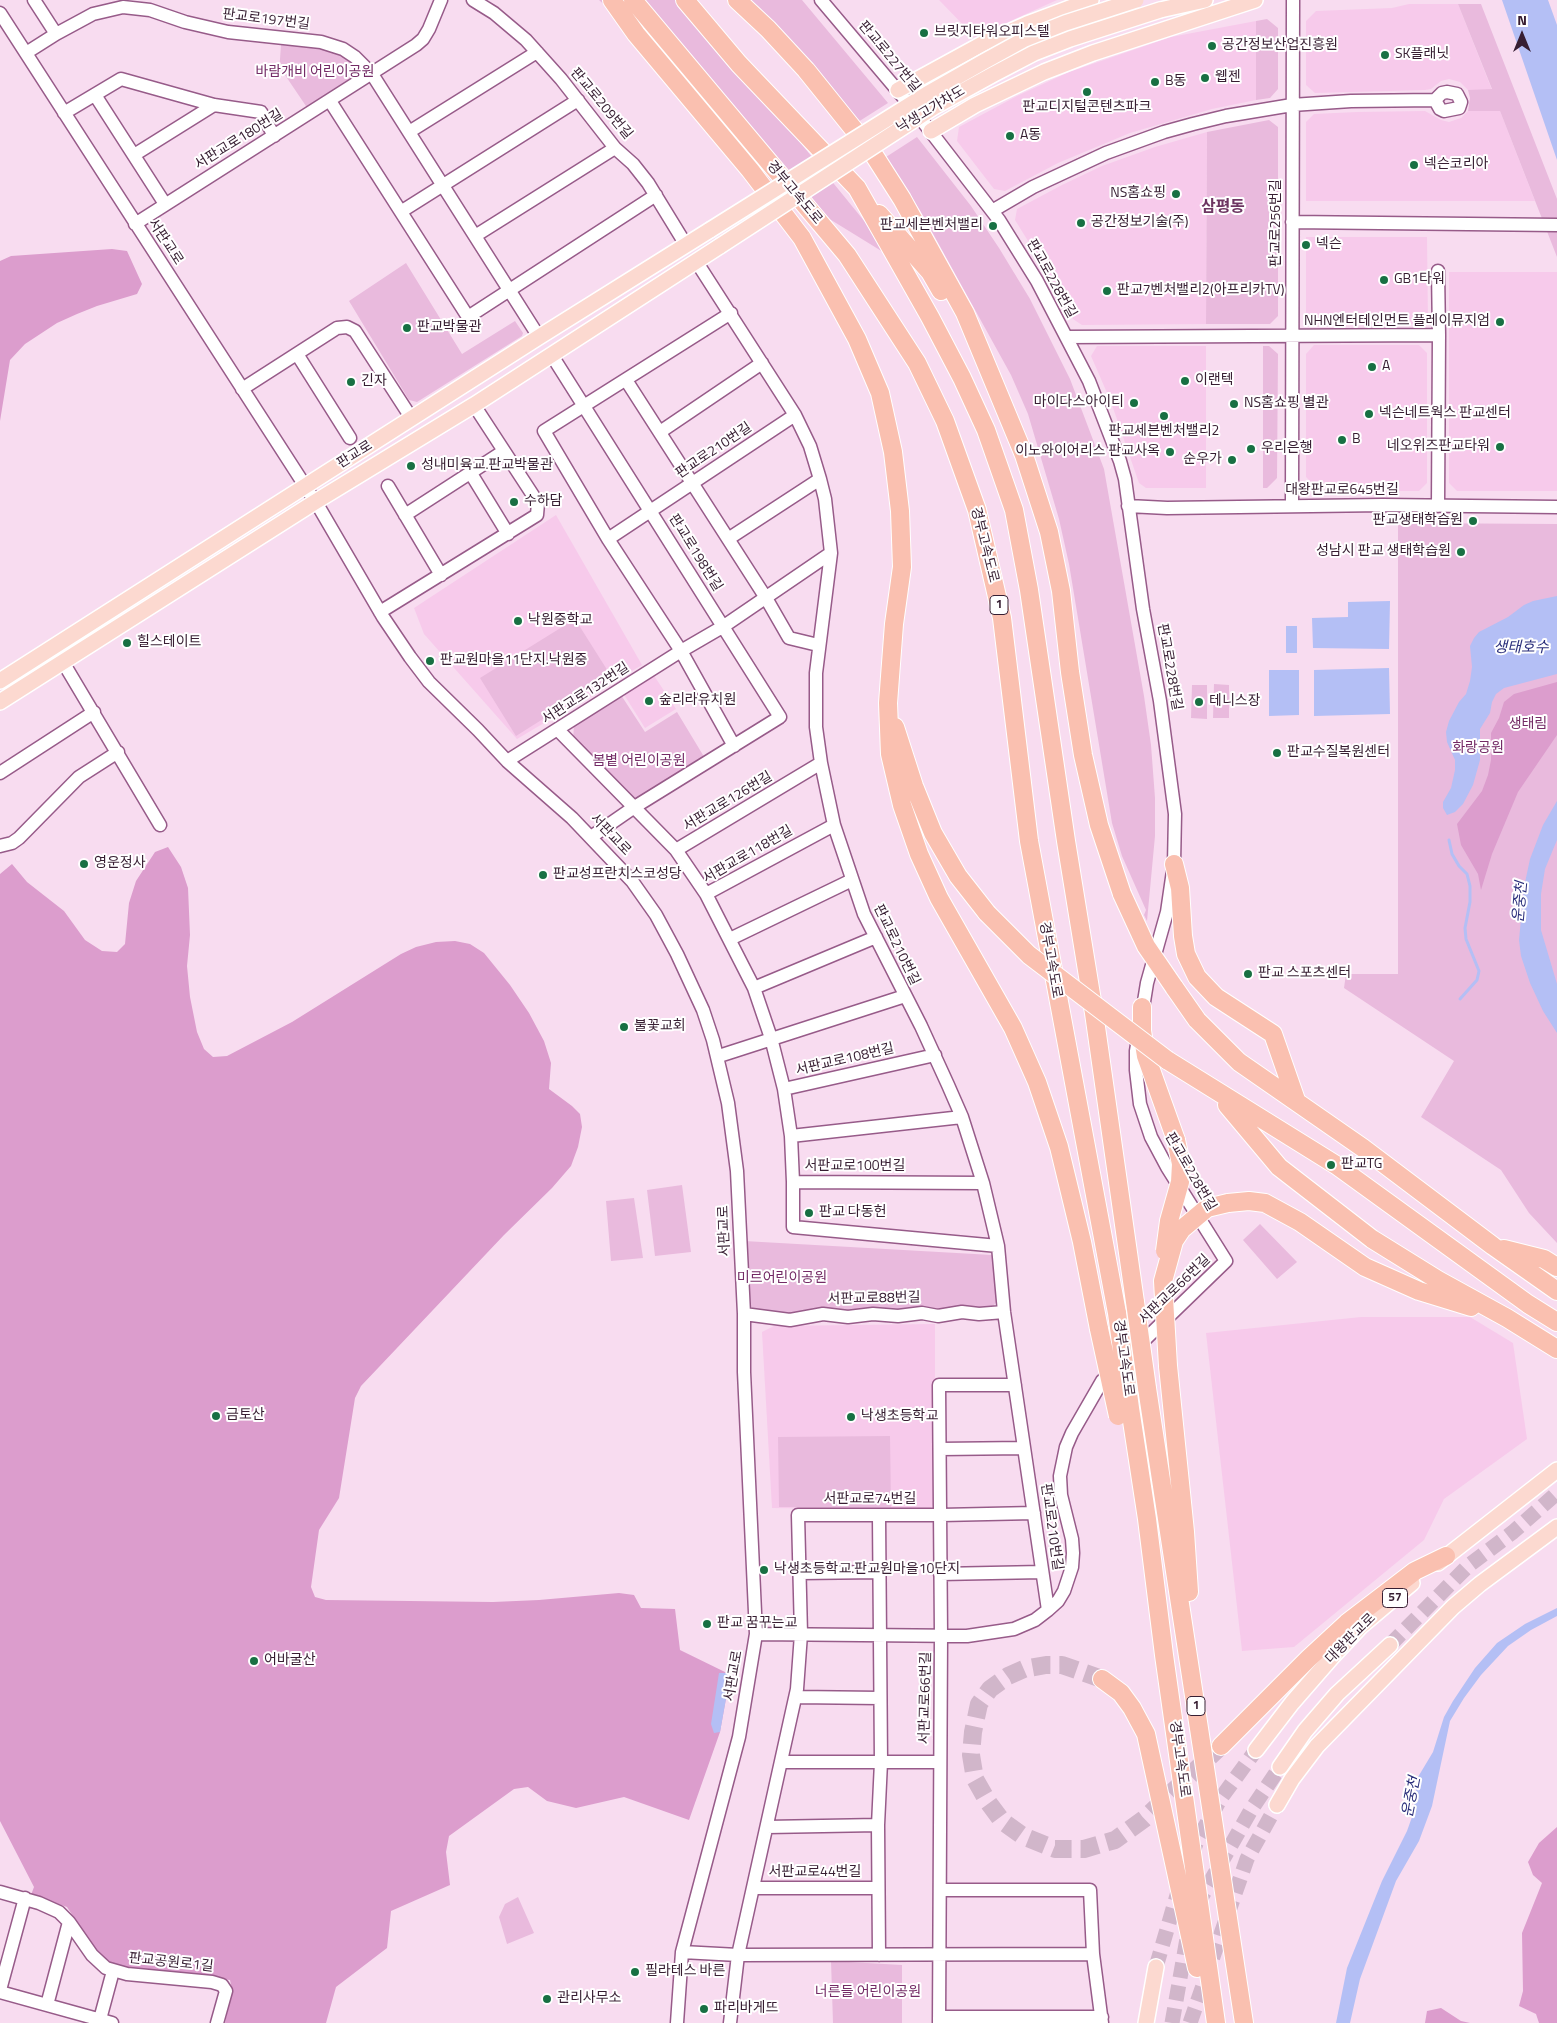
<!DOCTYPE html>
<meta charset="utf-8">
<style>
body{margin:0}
#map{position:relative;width:1557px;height:2023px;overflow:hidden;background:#f8dcf0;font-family:"Titillium Web",sans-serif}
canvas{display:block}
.north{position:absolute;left:1497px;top:10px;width:50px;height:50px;-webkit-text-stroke:4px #fff;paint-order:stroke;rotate:0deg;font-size:14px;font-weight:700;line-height:20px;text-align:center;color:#371e32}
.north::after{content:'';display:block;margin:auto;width:18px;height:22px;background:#371e32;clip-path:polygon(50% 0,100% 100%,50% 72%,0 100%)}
</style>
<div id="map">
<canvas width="1557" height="2023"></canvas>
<div class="north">N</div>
</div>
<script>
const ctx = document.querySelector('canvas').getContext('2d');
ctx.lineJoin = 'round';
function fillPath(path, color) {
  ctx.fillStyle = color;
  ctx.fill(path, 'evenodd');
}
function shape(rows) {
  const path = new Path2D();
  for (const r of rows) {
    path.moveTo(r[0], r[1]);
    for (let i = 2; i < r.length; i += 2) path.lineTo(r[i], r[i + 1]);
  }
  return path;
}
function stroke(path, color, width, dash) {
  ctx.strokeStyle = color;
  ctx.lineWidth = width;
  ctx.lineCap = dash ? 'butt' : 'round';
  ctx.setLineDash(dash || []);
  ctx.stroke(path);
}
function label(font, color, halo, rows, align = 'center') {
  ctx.font = font + ' "Titillium Web","Noto Sans KR",sans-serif';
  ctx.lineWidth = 4;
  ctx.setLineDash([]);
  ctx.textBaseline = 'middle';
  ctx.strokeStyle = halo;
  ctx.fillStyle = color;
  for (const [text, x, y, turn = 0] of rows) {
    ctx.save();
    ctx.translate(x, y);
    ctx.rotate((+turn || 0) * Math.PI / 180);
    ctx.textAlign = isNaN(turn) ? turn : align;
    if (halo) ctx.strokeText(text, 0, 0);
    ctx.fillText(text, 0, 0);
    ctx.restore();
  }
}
fillPath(shape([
 [939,0,1057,0,975,37],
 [1409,4,1458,4,1492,90,1468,90,1460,82,1449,79,1441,81,1431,89,1425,90,1315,93,1306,85,1306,21,1316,11,1392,8],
 [1256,21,1256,100,1212,109,1130,133,1058,163,1005,191,994,189,957,141,959,127,1017,96,1069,72,1171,37],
 [1425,111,1441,120,1449,122,1461,118,1468,111,1500,111,1535,201,1306,201,1306,122,1314,114,1357,112],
 [1207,132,1206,324,1082,325,1073,319,1051,278,1015,220,1017,209,1062,185,1102,166,1155,147],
 [1306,237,1427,237,1428,324,1314,324,1306,316],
 [1449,272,1557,272,1557,491,1457,491,1449,483],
 [1314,345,1419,345,1427,353,1427,483,1419,491,1377,491,1360,487,1316,487,1306,477,1306,354],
 [1097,346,1206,346,1206,488,1146,488,1139,483,1111,402,1091,356],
 [556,515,642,665,517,739,424,634,414,608],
 [653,674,676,709,645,728,623,693],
 [1361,1317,1470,1317,1513,1343,1527,1439,1444,1499,1424,1540,1294,1647,1242,1651,1206,1333],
 [935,1324,935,1503,929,1510,772,1508,762,1332,774,1326]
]), '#f7caeb');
fillPath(shape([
 [599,0,684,0,896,260,750,170,636,34],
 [747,0,802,0,888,103,858,122,810,62],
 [1458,4,1481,4,1557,199,1557,257,1500,111,1468,111,1470,98,1468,90,1492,89],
 [1267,19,1278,28,1278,89,1270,98,1256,100,1256,21],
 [281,45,320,47,344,55,360,68,358,77,308,109,285,75,279,73],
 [1269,120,1278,127,1278,316,1270,324,1206,324,1207,132],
 [917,137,971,206,999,248,1030,299,1070,379,1104,469,1144,696,1151,745,1155,798,1155,836,1147,921,1144,915,1146,910,1122,856,1112,823,1069,564,1059,519,1028,414,1011,375,921,212,886,157],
 [406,263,462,354,515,321,523,333,522,336,417,402,409,400,349,301],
 [1263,346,1269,346,1278,354,1277,478,1267,488,1263,488],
 [1398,523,1557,524,1557,1243,1529,1213,1501,1170,1421,1117,1454,1061,1344,988,1346,974,1398,974],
 [575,619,611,676,516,736,480,678],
 [1214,684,1229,685,1229,718,1213,718],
 [1192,685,1207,685,1207,719,1191,718],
 [621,695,645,732,677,712,706,760,642,798,631,800,573,740,574,725],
 [682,1185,691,1252,655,1256,647,1190],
 [634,1198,643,1258,611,1261,606,1201],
 [1260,1224,1297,1262,1277,1279,1243,1240],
 [744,1241,992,1255,998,1300,991,1309,759,1315,747,1306],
 [890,1436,891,1507,779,1507,778,1437],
 [518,1897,534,1933,507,1944,499,1917,505,1904],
 [831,1961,902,1965,902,2023,833,2023]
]), '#e9badd');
fillPath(shape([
 [112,249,127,251,142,284,137,294,97,306,77,314,57,323,25,344,10,360,0,421,0,261,11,256],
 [1557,682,1557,735,1518,792,1492,854,1481,890,1478,874,1461,845,1457,824,1482,791,1488,775,1491,760,1491,733,1499,718,1504,702,1514,694],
 [168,847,181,867,188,888,190,935,187,966,190,997,197,1032,204,1049,213,1057,227,1056,292,1022,401,954,416,947,436,942,455,941,470,944,484,953,510,985,529,1013,544,1041,551,1063,549,1089,572,1106,580,1114,582,1127,578,1147,571,1166,552,1188,504,1235,361,1386,355,1398,339,1498,319,1530,311,1587,315,1597,326,1600,493,1602,539,1600,619,1593,634,1595,641,1608,675,1609,680,1650,727,1673,729,1682,720,1732,689,1820,624,1797,576,1808,547,1801,528,1787,514,1789,449,1836,446,1852,450,1885,391,1911,387,1948,336,1987,326,2023,225,2023,232,1989,230,1980,126,1969,101,1958,67,1907,31,1895,34,1887,0,1821,0,874,12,864,27,882,64,911,85,940,102,951,117,952,125,944,129,903,136,881,155,852],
 [1557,1827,1557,2023,1539,2023,1536,2014,1519,2006,1523,1991,1522,1933,1542,1883,1533,1875,1528,1862,1539,1843],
 [1441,2008,1461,2021,1470,2023,1425,2023,1427,2011]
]), '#dc9dcd');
fillPath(shape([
 [1502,0,1548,0,1557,25,1557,160],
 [1557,596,1557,674,1504,688,1496,694,1492,702,1490,713,1480,729,1480,760,1473,785,1463,804,1455,812,1447,815,1443,808,1443,802,1451,788,1455,770,1455,760,1447,742,1446,732,1449,721,1459,702,1466,694,1470,681,1472,667,1470,646,1474,638,1479,632,1508,617,1524,605,1533,601],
 [1390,601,1389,649,1313,648,1312,618,1348,617,1348,602],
 [1286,626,1297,626,1297,653,1286,653],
 [1389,668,1390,714,1314,716,1314,670],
 [1269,670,1299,670,1299,715,1269,716],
 [1557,801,1557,840,1545,869,1541,894,1541,930,1557,984,1557,1033,1543,1011,1530,983,1521,956,1519,940,1524,887,1530,859,1543,825],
 [1557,1608,1557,1616,1531,1630,1508,1646,1481,1675,1464,1698,1450,1721,1432,1806,1419,1841,1396,1881,1360,1979,1350,2023,1336,2023,1347,1968,1382,1881,1407,1831,1412,1817,1418,1777,1433,1752,1444,1717,1453,1701,1475,1668,1497,1643,1525,1624],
 [719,1673,727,1673,729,1682,720,1732,714,1733,711,1724]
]), '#b4bff5');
stroke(shape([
 [1449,840,1452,854,1459,866,1467,874,1470,886,1470,902,1465,928,1466,939,1479,971,1477,980,1460,999]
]), '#b4bff5', 3);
stroke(shape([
 [1390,1645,1468,1566,1513,1532,1557,1493],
 [1191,1857,1197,1841,1221,1798,1256,1750],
 [1197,1905,1251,1810,1280,1767],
 [1156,1967,1180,1885],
 [1172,2023,1188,1933],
 [1190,2023,1247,1859,1277,1805]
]), '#d1b6ca', 15, [15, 8]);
stroke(shape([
 [1102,1679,1062,1665,1046,1665,1024,1669,1008,1676,990,1689,979,1704,973,1732,971,1755,975,1779,988,1802,1002,1821,1023,1836,1055,1849,1084,1849,1115,1840,1144,1819,1221,1746]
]), '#d1b6ca', 18, [18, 9]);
const minor = shape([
 [34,0,56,34],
 [473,0,494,13,526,40,561,79,615,148,633,164,648,183,686,245],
 [0,13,320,509,383,617,410,657,429,682,478,730,507,761,572,818,632,881,656,915,677,954,703,1010,713,1040,728,1103,737,1171,744,1314,744,1372,756,1634,739,1737,682,1952,677,2023],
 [26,53,56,34,93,14,123,7,150,10,185,22,228,32,321,42,343,49,355,57,372,74,539,337],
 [95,95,165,204],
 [330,101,468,317,656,195],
 [64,113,121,79,214,105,261,112,274,136],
 [409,132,537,52],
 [134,155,214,105],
 [402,211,578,100],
 [992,211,1033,187,1106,153,1164,132,1193,124,1226,116,1292,105,1351,101,1435,100,1442,93,1447,92,1457,94,1461,102,1459,108,1444,111,1440,109,1435,100],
 [1292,222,1557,225],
 [135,224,416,45,423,39,429,29,441,0],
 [475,236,615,148],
 [696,261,795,415,810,446,820,479,825,499,831,553,816,673,816,727,821,763,834,825,864,914,921,1026,948,1085,962,1117,983,1183,998,1246,1004,1312,1048,1610],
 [1438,271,1439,335],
 [731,313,544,431,608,539,681,651,734,746],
 [1066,337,1439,335,1438,506],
 [297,354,350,438],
 [551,354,780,717,633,808,591,837],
 [626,380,766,598,789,638,818,645],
 [242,389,337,328,347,327,355,331,412,419],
 [660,432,762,363],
 [470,472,508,534],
 [388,486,441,575],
 [1128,506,1167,508,1383,505,1557,507],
 [1292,506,1293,0],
 [405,515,504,451],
 [608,539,795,415],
 [728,539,820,479],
 [380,612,537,515,538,503,474,405],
 [54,647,160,825],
 [558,730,676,850,706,894,754,988,771,1038,784,1089,791,1136,793,1182,793,1227,998,1246],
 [507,761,681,651,724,626,831,553],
 [0,773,94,712],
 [0,846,12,843,19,838,79,777,118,752],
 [676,850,821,763],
 [706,894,834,825],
 [730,939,852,880],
 [754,988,876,937],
 [719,1056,905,996],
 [784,1089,935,1055],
 [791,1136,962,1117],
 [793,1182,983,1183],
 [744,1314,790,1320,823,1314,848,1317,873,1314,898,1316,922,1313,938,1316,962,1312,979,1314,1004,1312],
 [940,1449,1024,1448],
 [879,1516,881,1762,878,1825,879,1955],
 [800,1573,879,1572],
 [940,1574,1042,1572],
 [756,1634,967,1636,1014,1629,1035,1620,1048,1610,1058,1601,1064,1591,1072,1567,1073,1553,1072,1539,1061,1495,1060,1476,1066,1447,1072,1433,1102,1381,1226,1261,1167,1167,1151,1137,1140,1104,1136,1070,1136,1051,1147,983,1167,912,1174,864,1175,814,1160,701,1143,609,1125,479,1120,461,1089,381,1037,281,999,220,914,110,821,0],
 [796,1697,880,1698],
 [781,1762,940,1762],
 [767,1827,878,1825],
 [753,1888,878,1888],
 [940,1890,1090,1890,1093,1954,1102,2023],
 [0,1892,39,1903,59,1912,69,1922,92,1955,106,1968,127,1974,212,1982,222,1985,226,1991,217,2023],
 [682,1952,738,1955,1093,1954],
 [0,1990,25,1898],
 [0,1992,112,2023],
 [47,2005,69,1922],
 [939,2017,1102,2017],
 [99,2023,113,1971],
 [730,2023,738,1955,797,1689,801,1634,798,1515,941,1515,1034,1513],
 [939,2023,941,1635,939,1385,1015,1385]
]);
const major = shape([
 [1160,10,1205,0],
 [898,90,984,43,1027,24,1091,0],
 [931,131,975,105,1044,72,1093,53,1255,0],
 [0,681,539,337,710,230],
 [0,702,315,502,474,405,720,246],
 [1438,1563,1557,1470],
 [1256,1750,1292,1703,1332,1657,1361,1626,1412,1583],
 [1280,1767,1305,1731,1337,1694,1390,1645],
 [1277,1805,1292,1779,1317,1746,1453,1607,1480,1584,1557,1527],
 [1146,2023,1156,1967]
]);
const highway = shape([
 [612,0,636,34,750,170,802,238,857,339,880,393,893,452,900,511,902,567,894,624,888,703,890,754,902,805,919,854,939,898,1013,1028,1037,1082,1059,1147,1082,1242,1099,1329],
 [633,0,847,255,917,363,945,421,977,510,1002,618,1029,841,1117,1313],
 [685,0,739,64,857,188,930,317,962,378,986,430,1014,510,1029,590,1066,841,1094,1013,1135,1302],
 [737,0,768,29,806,70,872,152,902,199,965,313,1024,455,1049,532,1061,591,1070,672,1083,755,1099,825,1122,894],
 [879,214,930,272,941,291],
 [895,727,914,786,933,833,958,876,987,913],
 [1174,864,1180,888,1183,936,1186,954,1197,977,1216,997,1273,1034,1296,1100],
 [1174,987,1197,1020,1239,1062,1363,1148,1493,1246,1557,1291],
 [1142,1007,1142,1031,1146,1056,1176,1140],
 [1167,1060,1336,1165,1528,1304,1557,1322],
 [1227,1105,1279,1167,1372,1239,1438,1280,1507,1318,1557,1349],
 [1228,1203,1249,1201,1265,1203,1300,1222,1365,1267,1419,1291,1471,1307],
 [1504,1249,1544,1259,1557,1267],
 [1168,1366,1185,1532,1189,1592],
 [1147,1388,1244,2023],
 [1130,1408,1147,1519,1164,1655,1216,2023],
 [1102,1679,1121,1693,1132,1708,1146,1734,1197,1968],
 [1221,1746,1309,1658,1347,1623,1415,1571,1446,1556]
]);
stroke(minor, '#975b89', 15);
stroke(major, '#fff', 18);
stroke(highway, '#fff', 20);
stroke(minor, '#fff', 12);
stroke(major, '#fcd9d0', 15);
stroke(highway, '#fac0b0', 18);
const majorBridge = shape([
 [710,230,927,94,985,61,1025,39,1065,23,1136,0],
 [720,246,934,107,994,74,1034,53,1070,39,1160,10]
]);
const highwayBridge = shape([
 [1122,894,1146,946,1174,987],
 [987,913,1029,955,1167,1060],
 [1165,1251,1169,1221,1180,1182,1181,1164,1176,1140],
 [1135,1302,1147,1388],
 [1117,1313,1130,1408],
 [1099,1329,1118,1416],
 [1168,1366,1163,1281,1174,1241,1182,1229,1207,1208,1228,1203]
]);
stroke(majorBridge, '#fff', 18, []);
stroke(highwayBridge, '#fff', 20, []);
stroke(majorBridge, '#fcd9d0', 15);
stroke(highwayBridge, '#fac0b0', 18);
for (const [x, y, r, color] of [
 [924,33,5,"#187043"],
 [1212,46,5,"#187043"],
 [1385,55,5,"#187043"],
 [1205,78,5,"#187043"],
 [1155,82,5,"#187043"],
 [1087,92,5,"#187043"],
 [1010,136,5,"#187043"],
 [1414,165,5,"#187043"],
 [1176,194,5,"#187043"],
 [1081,223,5,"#187043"],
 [993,226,5,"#187043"],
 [1306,245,5,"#187043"],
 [1384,280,5,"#187043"],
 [1107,291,5,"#187043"],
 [1500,322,5,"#187043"],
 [407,328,5,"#187043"],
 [1372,367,5,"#187043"],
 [1185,381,5,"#187043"],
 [351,382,5,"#187043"],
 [1134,403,5,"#187043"],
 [1234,404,5,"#187043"],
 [1369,414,5,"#187043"],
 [1164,416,5,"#187043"],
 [1342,440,5,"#187043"],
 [1500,447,5,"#187043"],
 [1251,449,5,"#187043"],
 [1170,452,5,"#187043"],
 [1232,460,5,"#187043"],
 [411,466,5,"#187043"],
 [514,502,5,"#187043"],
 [1473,521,5,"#187043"],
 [1461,552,5,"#187043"],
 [518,621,5,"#187043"],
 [127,643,5,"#187043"],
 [430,661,5,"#187043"],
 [649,701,5,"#187043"],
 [1199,702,5,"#187043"],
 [1277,753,5,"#187043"],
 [84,864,5,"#187043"],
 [543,875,5,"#187043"],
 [1248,974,5,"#187043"],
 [624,1027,5,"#187043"],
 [1331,1165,5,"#187043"],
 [809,1213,5,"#187043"],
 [216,1416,5,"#187043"],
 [851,1417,5,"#187043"],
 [764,1570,5,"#187043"],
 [707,1624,5,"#187043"],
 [254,1661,5,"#187043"],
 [635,1972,5,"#187043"],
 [547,1999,5,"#187043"],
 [704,2009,5,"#187043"]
]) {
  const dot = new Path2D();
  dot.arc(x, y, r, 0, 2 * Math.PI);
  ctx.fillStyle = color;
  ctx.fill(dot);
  stroke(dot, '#fff', 2);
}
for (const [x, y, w] of [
 [999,605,18],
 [1395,1598,25],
 [1196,1706,18]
]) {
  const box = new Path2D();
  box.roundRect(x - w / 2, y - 9.5, w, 19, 4);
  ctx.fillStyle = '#fff';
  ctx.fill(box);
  stroke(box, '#371e32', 1);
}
label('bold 12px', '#371e32', null, [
 ["1",999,605],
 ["57",1395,1598],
 ["1",1196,1706]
]);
label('14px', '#371e32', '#fff', [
 ["판교로197번길",266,20,7],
 ["판교로227번길",889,57,50],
 ["판교로209번길",601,104,50],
 ["낙생고가차도",931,110,-31],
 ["서판교로180번길",239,140,-32],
 ["경부고속도로",794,193,50],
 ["판교로256번길",1277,223,-90],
 ["서판교로",165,242,57],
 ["판교로228번길",1051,279,61],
 ["판교로210번길",714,451,-34],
 ["판교로",355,455,-32],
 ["대왕판교로645번길",1342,491],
 ["경부고속도로",984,545,76],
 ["판교로198번길",695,553,58],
 ["판교로228번길",1169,667,80],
 ["서판교로132번길",586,694,-33],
 ["서판교로126번길",728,802,-31],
 ["서판교로",610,835,46],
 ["서판교로118번길",748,855,-30],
 ["판교로210번길",896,945,64],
 ["경부고속도로",1050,960,80],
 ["서판교로108번길",845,1060,-13],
 ["서판교로100번길",855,1167],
 ["판교로228번길",1190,1172,60],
 ["서판교로",725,1231,-92],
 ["서판교로66번길",1175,1290,-44],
 ["서판교로88번길",874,1299,-1],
 ["경부고속도로",1123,1358,82],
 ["서판교로74번길",870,1500],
 ["판교로210번길",1051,1527,82],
 ["대왕판교로",1351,1639,-45],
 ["서판교로",734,1676,-80],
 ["서판교로66번길",926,1698,-89],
 ["경부고속도로",1179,1759,82],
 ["서판교로44번길",815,1873],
 ["판교공원로1길",171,1963,6]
]);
label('14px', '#371e32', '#fff', [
 ["브릿지타워오피스텔",934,33],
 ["공간정보산업진흥원",1222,46],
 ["SK플래닛",1395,55],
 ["웹젠",1215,78],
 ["B동",1165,82],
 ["판교디지털콘텐츠파크",1087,108,"center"],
 ["A동",1020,136],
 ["넥슨코리아",1424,165],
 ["NS홈쇼핑",1166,194,"right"],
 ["공간정보기술(주)",1091,223],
 ["판교세븐벤처밸리",983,226,"right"],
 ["넥슨",1316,245],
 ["GB1타워",1394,280],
 ["판교7벤처밸리2(아프리카TV)",1117,291],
 ["NHN엔터테인먼트 플레이뮤지엄",1490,322,"right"],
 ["판교박물관",417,328],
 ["A",1382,367],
 ["이랜텍",1195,381],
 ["긴자",361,382],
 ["마이다스아이티",1124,403,"right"],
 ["NS홈쇼핑 별관",1244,404],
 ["넥슨네트웍스 판교센터",1379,414],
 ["판교세븐벤처밸리2",1164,432,"center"],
 ["B",1352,440],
 ["네오위즈판교타워",1490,447,"right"],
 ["우리은행",1261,449],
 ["이노와이어리스 판교사옥",1160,452,"right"],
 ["순우가",1222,460,"right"],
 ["성내미육교.판교박물관",421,466],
 ["수하담",524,502],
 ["판교생태학습원",1463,521,"right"],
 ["성남시 판교 생태학습원",1451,552,"right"],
 ["낙원중학교",528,621],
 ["힐스테이트",137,643],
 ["판교원마을11단지.낙원중",440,661],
 ["숲리라유치원",659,701],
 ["테니스장",1209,702],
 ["판교수질복원센터",1287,753],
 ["영운정사",94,864],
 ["판교성프란치스코성당",553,875],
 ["판교 스포츠센터",1258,974],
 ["불꽃교회",634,1027],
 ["판교TG",1341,1165],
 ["판교 다동헌",819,1213],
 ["금토산",226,1416],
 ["낙생초등학교",861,1417],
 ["낙생초등학교.판교원마을10단지",774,1570],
 ["판교 꿈꾸는교",717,1624],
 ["어바굴산",264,1661],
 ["필라테스 바른",645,1972],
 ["관리사무소",557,1999],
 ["파리바게뜨",714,2009]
], 'left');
label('14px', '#742b66', '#fff', [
 ["바람개비 어린이공원",315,73],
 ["생태림",1528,725],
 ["화랑공원",1478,749],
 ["봄볕 어린이공원",639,762],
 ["미르어린이공원",782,1279],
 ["너른들 어린이공원",868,1993]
]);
label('italic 15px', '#2c307c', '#fff', [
 ["생태호수",1521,648],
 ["운중천",1521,902,-85],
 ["운중천",1412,1797,-79]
]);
label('bold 16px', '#6d3562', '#fff', [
 ["삼평동",1223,208]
]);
</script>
